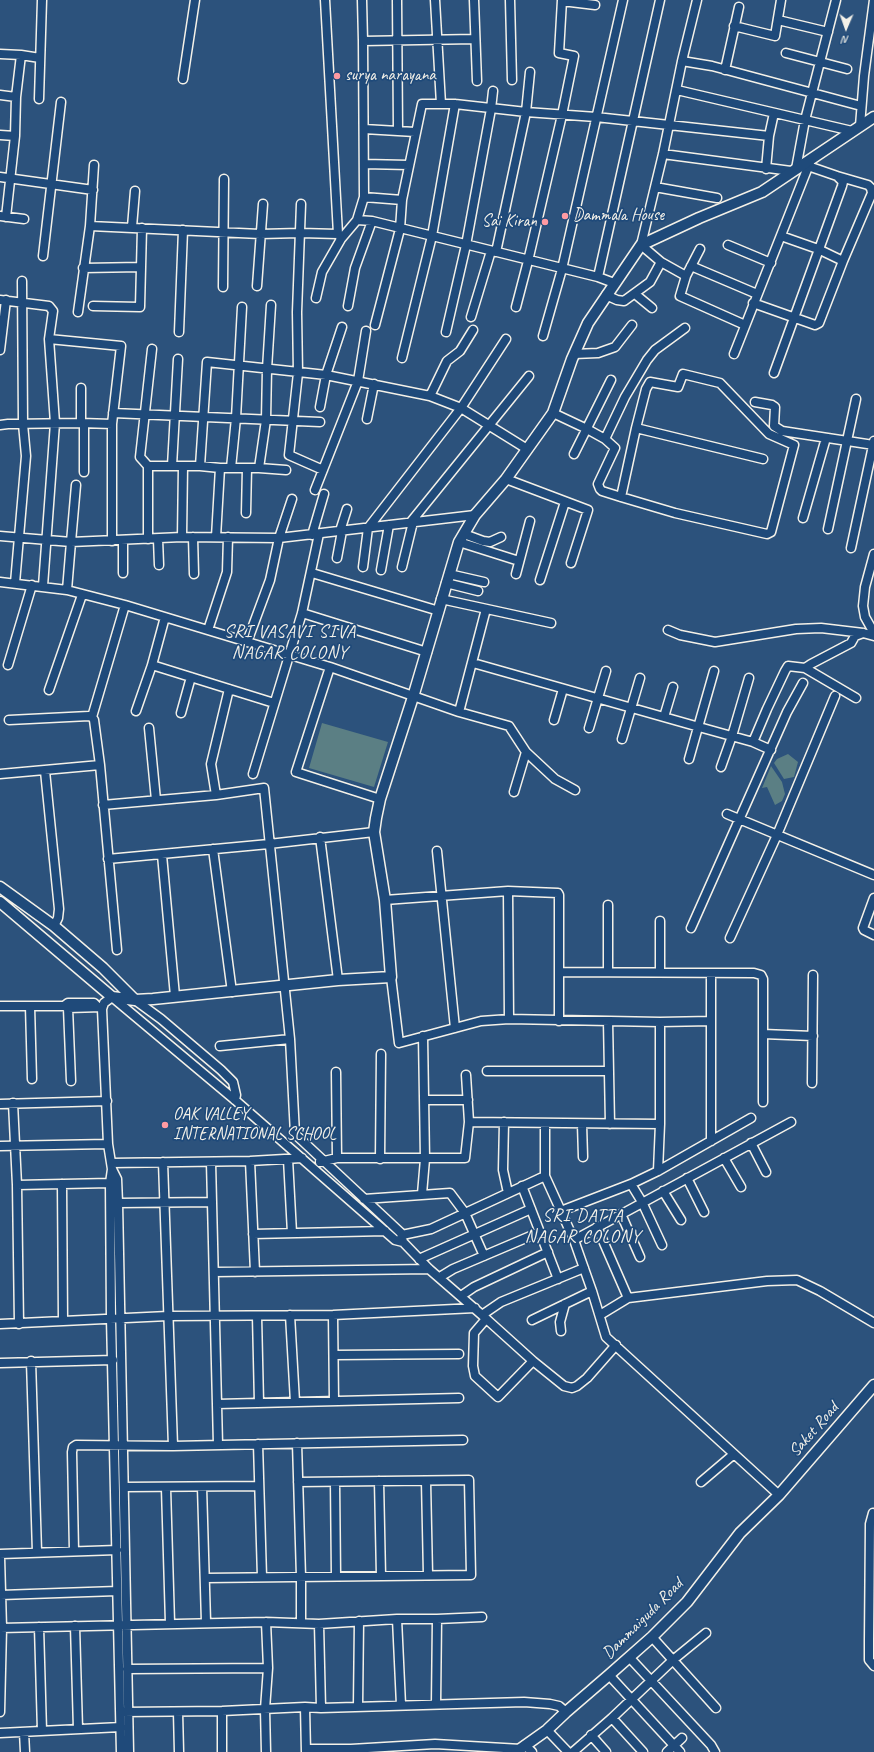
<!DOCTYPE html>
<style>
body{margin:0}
#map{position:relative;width:874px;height:1752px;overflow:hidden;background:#2c527c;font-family:Caveat,sans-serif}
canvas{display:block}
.north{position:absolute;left:826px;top:8px;width:40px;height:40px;-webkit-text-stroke:3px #1f4a7a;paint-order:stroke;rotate:182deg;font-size:11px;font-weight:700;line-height:16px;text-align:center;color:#f4f1e8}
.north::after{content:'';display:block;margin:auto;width:14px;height:18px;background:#f4f1e8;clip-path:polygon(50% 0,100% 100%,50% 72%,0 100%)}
</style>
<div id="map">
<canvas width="874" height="1752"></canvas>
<div class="north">N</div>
</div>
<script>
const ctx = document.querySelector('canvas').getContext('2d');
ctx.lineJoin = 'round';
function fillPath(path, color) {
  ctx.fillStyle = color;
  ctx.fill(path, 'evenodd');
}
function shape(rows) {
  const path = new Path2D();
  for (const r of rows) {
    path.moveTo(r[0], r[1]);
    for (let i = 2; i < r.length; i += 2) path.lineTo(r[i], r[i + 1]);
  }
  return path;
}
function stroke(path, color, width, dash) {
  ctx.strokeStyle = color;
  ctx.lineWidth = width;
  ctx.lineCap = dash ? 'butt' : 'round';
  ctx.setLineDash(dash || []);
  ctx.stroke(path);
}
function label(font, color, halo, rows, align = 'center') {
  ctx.font = font + ' Caveat,sans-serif';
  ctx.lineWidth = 3.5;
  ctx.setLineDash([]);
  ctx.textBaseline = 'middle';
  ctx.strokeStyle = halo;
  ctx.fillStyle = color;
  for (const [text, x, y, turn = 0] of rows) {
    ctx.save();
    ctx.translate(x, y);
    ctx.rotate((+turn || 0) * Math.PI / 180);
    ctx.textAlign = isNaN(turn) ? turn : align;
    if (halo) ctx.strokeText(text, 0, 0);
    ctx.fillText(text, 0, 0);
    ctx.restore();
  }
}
fillPath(shape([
 [322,723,388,742,374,787,309,768],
 [788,754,798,762,794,777,784,779,774,763,777,759],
 [771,766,782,782,785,794,782,801,775,805,767,787,762,788]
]), '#5b7f84');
const minor = shape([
 [325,0,338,234,341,238],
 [397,0,398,131],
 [435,0,441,104],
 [474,0,477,81],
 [510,0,512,80],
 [697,0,682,61,663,154,641,245,661,262,686,276,700,249],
 [562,1,595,5],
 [778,20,828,32],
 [734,26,775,36,781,0],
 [363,41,475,39],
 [786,53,847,69],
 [0,54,21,55,16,97,15,136,6,217],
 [21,55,40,58],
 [682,61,712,66,861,106],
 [725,70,739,7],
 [183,79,195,0],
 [677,90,852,131],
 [0,95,16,97],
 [39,99,42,0],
 [860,126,864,76,874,0],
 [364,129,415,132],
 [0,135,15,136],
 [663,154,791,171],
 [364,164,409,165],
 [766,169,769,136,774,113],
 [796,169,805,120,836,0],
 [0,177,93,190],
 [655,187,717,198],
 [364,197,402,200],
 [301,204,297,312,298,373,289,455,323,470],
 [0,216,24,219],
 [357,220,372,221,598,277,614,283],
 [90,226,260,234,300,233,338,234],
 [132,227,135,191],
 [781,236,818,249,843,261],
 [728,245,771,263],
 [496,252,526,112,530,72],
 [43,256,61,102],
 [691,266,757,294],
 [83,268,141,267],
 [686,276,680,296,745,325],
 [598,277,660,0],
 [257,286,263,204],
 [223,287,224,179],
 [635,294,652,308],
 [606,295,617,300,624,301,650,282,661,262],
 [316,298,322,272,341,239,357,220,364,197,363,41,362,0],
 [0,300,49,306,53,311,49,339,55,423,43,586],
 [753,303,815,325,819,323,843,261,872,193,871,188,868,185,837,176],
 [93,306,140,307,142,228],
 [348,306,355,268,372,221],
 [516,307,528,261,562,115,574,56,559,53,562,0],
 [78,312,90,226,94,165],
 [471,317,491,251],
 [375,325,400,229,402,200,422,104,455,104,526,112,596,117,769,136],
 [179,332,183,230],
 [446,332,466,245,491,109,493,91],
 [543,336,562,269,623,0],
 [49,339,121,346,112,424,112,541],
 [0,350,6,300],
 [574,354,598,353,615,347,632,325],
 [734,354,810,162],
 [402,358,432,236,455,104],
 [774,373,842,186,843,182,837,176,808,166],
 [81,388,81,423],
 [430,396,447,361,460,351,473,330],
 [755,402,772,405,775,407,774,426,782,431,874,445],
 [320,407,326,375,342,327],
 [113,413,320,422],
 [553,413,587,429,605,439,615,448,598,484,600,489,602,491,621,497,675,513,767,534,771,532,794,445,769,434,720,383,683,374,678,387,650,382,646,389,636,428,621,497],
 [367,419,374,384],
 [0,425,8,424,81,423,112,424],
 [636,428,763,459],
 [605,439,625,397,647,360,655,350,685,328],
 [574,454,611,380],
 [148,466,200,466,220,468],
 [172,466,178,359],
 [200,466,207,362,326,375,430,396,461,408,527,449],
 [231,468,236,418,242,307],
 [259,468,286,470],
 [84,472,84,423],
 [506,479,588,510,571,563],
 [315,490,358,381,366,331],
 [246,513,247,468],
 [803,518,826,438],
 [410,523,529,376],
 [828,529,856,399],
 [340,531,347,509],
 [464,534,483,541,490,542,501,537],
 [312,535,324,494],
 [0,536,71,542,76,485],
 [182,537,183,466],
 [193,537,194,574],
 [216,537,220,468,259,468,266,420,267,369,271,305],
 [148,539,148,466,140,457,152,349],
 [158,539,159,565],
 [123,541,123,573],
 [459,542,519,561],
 [851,548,874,441],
 [874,554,865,587,863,606,865,617,874,633],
 [337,558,342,531],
 [363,567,368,528,461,408,506,339],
 [402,567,413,522],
 [381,570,389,525],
 [312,573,439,611],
 [449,574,484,582],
 [516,574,530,521],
 [540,580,565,502],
 [0,582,67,590,125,605,330,667,459,712,509,726,526,752,555,779,575,790],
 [15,583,26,456,23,424,22,281],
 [446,583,478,591],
 [67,590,71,542,182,537,279,538,475,515],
 [441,599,551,623],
 [302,613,427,652],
 [208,630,227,572,228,537],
 [668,630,680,635,715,642,796,629,821,628,863,633,874,636],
 [247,642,270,580,279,538,292,499],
 [473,663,699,727,753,742,771,750],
 [8,665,32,585],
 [152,665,274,703],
 [330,667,296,772,380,799],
 [805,668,811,664,851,643,855,636,863,633],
 [49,690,82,595],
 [136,711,152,665,165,617],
 [459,712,486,609],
 [181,713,191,677],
 [92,717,125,605],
 [664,717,673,687],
 [9,720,89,716,92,717,94,720,100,765,117,950],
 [554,720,563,689],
 [149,728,156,800],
 [589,728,606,671],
 [622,739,640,678],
 [753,742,767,709,785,671,788,666,805,668,856,698],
 [689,759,714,671],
 [721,767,732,736,749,678],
 [45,771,59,909,58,918,54,926],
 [0,774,100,765],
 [253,774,302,613,319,534],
 [514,792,526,752],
 [216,795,211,764,229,689],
 [103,805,216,795,264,788,290,1039,295,1134,401,1233,403,1242],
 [727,814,874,875],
 [320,837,338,980],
 [213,849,232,992],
 [437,851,455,1028],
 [162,855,175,996],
 [108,859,269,844,374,832],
 [508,891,509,1019],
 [874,898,863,928,864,930,874,935],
 [385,900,508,891,558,893,559,895,559,1021],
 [608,905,608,971],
 [660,921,660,972],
 [691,928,787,712,803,683],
 [730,938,777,835,835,696],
 [560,972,754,973,761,975,763,979,763,1102],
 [711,973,711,1141],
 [391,977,399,1043,481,1021,509,1019,660,1022,711,1021],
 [135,1000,161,1019,221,1070,233,1082,236,1095,235,1100],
 [0,1006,64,1006],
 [30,1006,32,1079],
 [98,1007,94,1003,68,1003,64,1006,68,1008,102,1007],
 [68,1008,71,1081],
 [608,1021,610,1124],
 [763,1034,813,1036],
 [220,1046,290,1039],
 [487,1071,609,1071],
 [336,1072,337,1158],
 [812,1083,813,975],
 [424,1100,468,1100],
 [13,1103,17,1185,19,1324],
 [0,1104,107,1101],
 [469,1122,660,1124],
 [504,1122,503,1170,508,1193],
 [545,1124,545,1176,574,1240,592,1291,606,1337,779,1495],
 [582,1124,583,1157],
 [751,1143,766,1172],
 [0,1146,108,1144],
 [724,1158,741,1187],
 [288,1159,292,1233],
 [380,1159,381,1054],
 [250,1161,255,1272],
 [163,1162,173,1446],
 [211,1162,218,1445],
 [320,1162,337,1158,465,1158,469,1122,466,1075],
 [111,1163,250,1161,302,1158],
 [112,1169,117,1179,118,1203,129,1752],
 [658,1171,660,1124,660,1022],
 [687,1178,704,1212],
 [62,1184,63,1321],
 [631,1184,642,1202,662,1245],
 [17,1185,110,1183],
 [522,1186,558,1279],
 [663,1191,681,1220],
 [422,1194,425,1159,423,1036],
 [364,1199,450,1193,465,1213,484,1256],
 [118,1203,212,1202],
 [561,1211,631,1184,658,1171,751,1118],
 [621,1214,640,1257],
 [597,1227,628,1298],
 [253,1234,385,1231],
 [402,1235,431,1229,545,1176],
 [574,1240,791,1122],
 [419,1259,531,1209],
 [214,1272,429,1269],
 [440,1277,453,1269,540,1232],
 [461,1296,474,1287,548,1252],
 [290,1315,295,1402],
 [333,1315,334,1401],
 [600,1315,628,1298,767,1281,797,1280,820,1291,874,1323],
 [257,1316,259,1403],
 [486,1319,474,1333,473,1366,475,1376,498,1397,533,1361,482,1315,501,1302,584,1268],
 [532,1320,592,1291],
 [0,1324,168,1316,333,1315,475,1308],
 [561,1331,560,1322,565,1304],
 [334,1355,459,1354],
 [31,1361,37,1552],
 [533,1361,564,1386,572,1388,577,1386,587,1378,616,1345],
 [0,1363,113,1360],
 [217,1404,459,1398],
 [297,1443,301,1577,301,1623],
 [258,1444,262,1577],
 [379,1481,381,1576],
 [426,1481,428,1575],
 [335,1482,336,1576],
 [701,1482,734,1454],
 [124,1487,259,1486],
 [202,1487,206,1622],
 [166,1488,170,1623],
 [873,1513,870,1524,869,1640,869,1660,874,1666],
 [74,1551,72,1452,73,1447,76,1445,173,1446,463,1440],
 [0,1554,117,1550],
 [0,1557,2,1628,0,1712],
 [205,1578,471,1575,469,1480,298,1482],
 [1,1595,117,1591],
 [397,1619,401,1705],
 [437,1619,482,1617],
 [266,1622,268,1668,265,1709,266,1752],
 [319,1624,321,1708],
 [75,1626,78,1729],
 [39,1627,42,1731],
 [0,1628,266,1622,319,1624,397,1619,437,1619,436,1704],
 [652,1637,716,1708],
 [629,1657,711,1745,715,1752],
 [127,1669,268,1668],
 [609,1675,680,1752],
 [358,1706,359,1621],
 [305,1707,306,1752],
 [222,1711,222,1752],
 [123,1712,222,1711,305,1707,321,1708,524,1702,550,1704,559,1706,566,1712],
 [178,1712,179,1752],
 [547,1730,568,1752],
 [24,1732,25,1752],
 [0,1733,121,1727],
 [591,1735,606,1752],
 [525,1745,532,1752],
 [306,1749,351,1749,435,1744,521,1749],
 [121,1752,111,1318,110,1183,112,1169,108,1144,102,1009,104,1003,112,997,235,1100,395,1240,403,1242,429,1269,482,1315],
 [573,1752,612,1718],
 [643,1752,612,1718,673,1660,706,1633],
 [667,1752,682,1738]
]);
const tertiary = shape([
 [0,887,54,926,103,968,135,1000],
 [0,902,112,997,135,1000,153,999,338,980,391,977,385,900,374,832,376,818,380,799,413,697,459,542,475,515,506,479,553,413,572,359,588,323,641,245,699,218,762,192,874,117],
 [516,1752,547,1730,566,1712,609,1675,652,1637,687,1602,740,1533,779,1495,874,1385]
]);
stroke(minor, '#f4f1e8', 11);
stroke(tertiary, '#f4f1e8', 13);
stroke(minor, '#1f4a7a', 8);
stroke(tertiary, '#1f4a7a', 10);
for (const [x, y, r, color] of [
 [337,76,4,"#ff9aa2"],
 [565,216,4,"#ff9aa2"],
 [545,222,4,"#ff9aa2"],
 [165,1125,4,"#ff9aa2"]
]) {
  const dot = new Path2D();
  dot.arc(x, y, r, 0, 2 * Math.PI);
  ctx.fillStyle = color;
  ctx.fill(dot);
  stroke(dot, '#1f4a7a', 1.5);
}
label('17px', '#f4f1e8', '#1f4a7a', [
 ["surya narayana",345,76],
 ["Dammala House",573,216],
 ["Sai Kiran",537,222,"right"],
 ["OAK VALLEY",173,1115],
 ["INTERNATIONAL SCHOOL",173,1135]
], 'left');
label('17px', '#f4f1e8', '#1f4a7a', [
 ["Saket Road",814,1430,-49],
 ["Dammaiguda Road",643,1619,-45]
]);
ctx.letterSpacing = '1px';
label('18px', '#f4f1e8', '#1f4a7a', [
 ["SRI VASAVI SIVA",290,632],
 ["NAGAR COLONY",290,653],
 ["SRI DATTA",583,1216],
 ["NAGAR COLONY",583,1237]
]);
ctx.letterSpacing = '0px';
</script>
